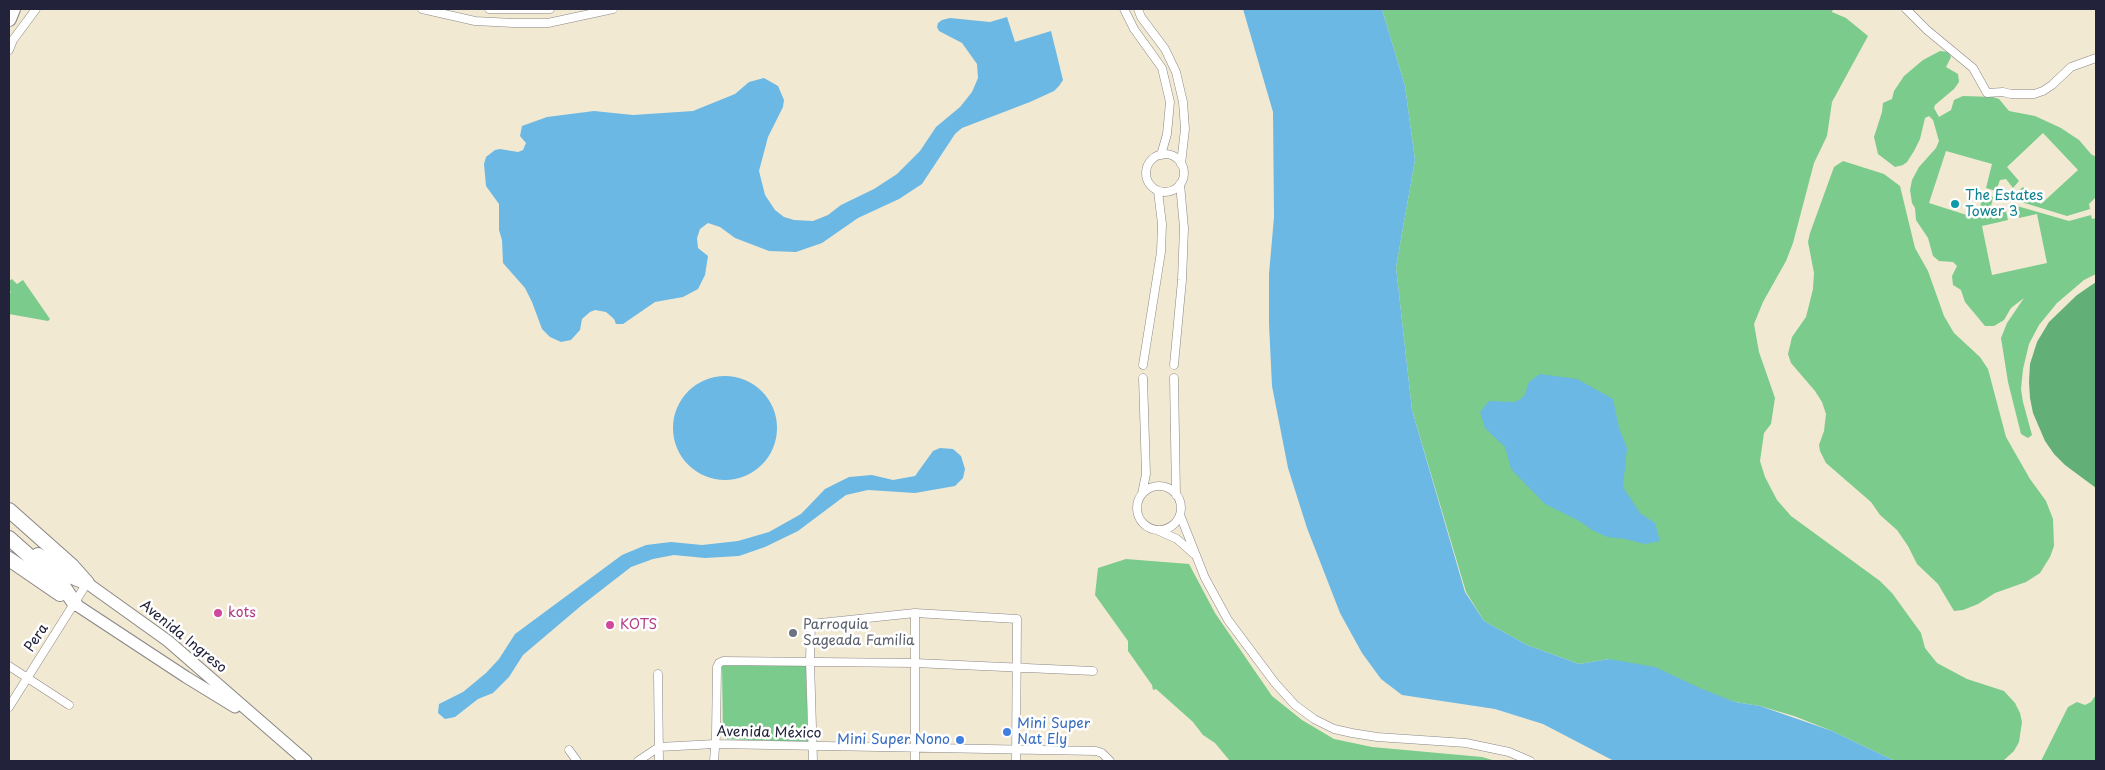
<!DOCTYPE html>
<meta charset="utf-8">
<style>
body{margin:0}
#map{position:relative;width:2105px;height:770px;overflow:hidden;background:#f2e9d2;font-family:"Playpen Sans",sans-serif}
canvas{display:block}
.frame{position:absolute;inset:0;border:10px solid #22223b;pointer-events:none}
</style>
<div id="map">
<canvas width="2105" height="770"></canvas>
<div class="frame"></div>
</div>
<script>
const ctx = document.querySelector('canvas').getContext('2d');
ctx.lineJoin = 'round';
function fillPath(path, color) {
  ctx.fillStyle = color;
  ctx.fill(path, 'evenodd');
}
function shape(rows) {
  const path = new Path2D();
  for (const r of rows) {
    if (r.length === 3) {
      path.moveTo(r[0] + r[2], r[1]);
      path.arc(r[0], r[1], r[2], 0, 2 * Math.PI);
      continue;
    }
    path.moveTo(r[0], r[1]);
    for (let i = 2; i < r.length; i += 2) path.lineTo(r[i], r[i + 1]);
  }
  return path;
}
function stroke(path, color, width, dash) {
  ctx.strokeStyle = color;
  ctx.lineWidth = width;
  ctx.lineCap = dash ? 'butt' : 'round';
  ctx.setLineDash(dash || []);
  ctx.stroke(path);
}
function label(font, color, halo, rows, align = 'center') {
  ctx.font = font + ' "Playpen Sans",sans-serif';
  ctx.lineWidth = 5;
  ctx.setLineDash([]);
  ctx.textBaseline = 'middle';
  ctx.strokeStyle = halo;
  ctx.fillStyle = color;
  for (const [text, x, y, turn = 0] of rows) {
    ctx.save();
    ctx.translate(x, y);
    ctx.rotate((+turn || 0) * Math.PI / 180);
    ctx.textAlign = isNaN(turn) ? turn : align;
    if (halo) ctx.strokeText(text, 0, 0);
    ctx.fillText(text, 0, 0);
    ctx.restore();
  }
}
fillPath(shape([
 [1382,9,1833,9,1832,12,1846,18,1868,36,1832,102,1827,136,1814,163,1793,243,1786,261,1763,302,1754,324,1759,352,1775,398,1771,424,1764,433,1760,461,1765,477,1777,500,1791,516,1880,581,1892,593,1921,633,1925,648,1937,663,1967,679,2004,691,2015,703,2020,713,2022,722,2019,742,2014,751,2003,761,1895,761,1832,731,1794,716,1760,706,1735,702,1609,659,1579,664,1527,645,1484,621,1466,592,1412,410,1396,267,1415,160,1405,86],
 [1940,51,1949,52,1951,57,1946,67,1958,74,1959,82,1954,89,1935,105,1934,108,1939,117,1951,110,1954,100,1963,96,1993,97,1999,99,2009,111,2035,116,2061,128,2079,140,2091,154,2096,157,2096,197,2089,204,2090,209,2067,216,2018,201,2019,195,2017,192,2023,187,2041,204,2078,170,2043,133,2007,167,2019,181,2013,188,2006,179,2000,180,1996,191,1986,188,1992,164,1946,151,1929,203,1976,218,1984,194,1993,197,1990,211,1991,213,2006,211,2008,220,1982,226,1992,275,2047,263,2037,214,2019,218,2017,206,2069,221,2091,215,2092,219,2096,218,2096,274,2084,280,2057,303,2039,325,2029,344,2023,369,2021,389,2023,402,2032,435,2028,438,2021,434,2008,382,2001,338,2007,323,2024,298,2011,308,2004,320,1994,326,1985,326,1965,302,1961,290,1953,285,1952,276,1957,266,1953,262,1939,261,1933,256,1928,238,1916,220,1915,208,1912,203,1910,190,1912,180,1919,167,1936,148,1939,141,1933,120,1929,116,1925,118,1920,139,1914,151,1907,162,1903,165,1895,167,1878,154,1874,137,1882,112,1883,103,1892,99,1894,91,1904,76,1923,60],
 [1843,161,1884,174,1900,186,1915,248,1928,271,1944,316,1954,333,1980,357,1988,369,2006,437,2030,479,2046,501,2053,519,2054,546,2050,557,2040,573,2026,582,1995,593,1978,604,1963,610,1954,611,1938,584,1917,564,1908,546,1897,530,1880,515,1871,502,1826,463,1820,451,1819,445,1824,431,1826,414,1822,402,1815,391,1791,363,1788,354,1792,337,1806,317,1813,289,1814,273,1808,242,1810,233,1834,167],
 [12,279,17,284,23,280,50,319,48,321,9,314,9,294,11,292,9,290,9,281],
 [1126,559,1189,564,1215,613,1272,696,1302,720,1334,739,1372,747,1482,757,1496,761,1230,761,1215,743,1203,735,1193,722,1156,689,1153,690,1152,685,1128,651,1128,641,1095,595,1098,568],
 [722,665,806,665,808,742,723,739],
 [2096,695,2096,761,2041,761,2068,707,2077,702,2085,705,2091,702]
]), '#7acb8c');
fillPath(shape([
 [2096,282,2096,488,2065,465,2054,454,2045,441,2033,413,2030,398,2029,382,2030,364,2037,342,2049,322,2077,295]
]), '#63af78');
fillPath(shape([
 [1243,9,1382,9,1405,86,1415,160,1396,267,1412,410,1465,592,1484,621,1527,645,1579,664,1609,659,1655,667,1702,689,1735,702,1760,706,1832,731,1895,761,1614,761,1543,724,1495,709,1402,695,1381,679,1362,653,1340,613,1307,528,1288,468,1272,386,1269,324,1269,274,1274,217,1273,112],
 [1007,17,1015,42,1051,31,1063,80,1059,86,1054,91,1030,102,962,128,955,134,922,184,899,199,858,218,822,243,796,252,769,251,735,238,720,227,708,223,700,229,697,238,698,248,708,256,705,275,698,289,683,297,655,302,623,324,616,324,614,319,606,312,595,310,590,312,582,319,580,330,571,340,561,342,550,337,542,329,532,302,525,288,503,263,502,240,499,230,499,204,486,186,484,164,486,157,495,150,500,149,518,152,523,150,526,143,520,136,522,126,547,117,594,111,633,115,693,111,735,94,749,82,764,78,778,86,784,100,783,107,768,137,759,171,765,195,775,210,784,217,794,220,813,221,828,215,841,205,874,189,897,174,920,151,936,127,960,107,972,92,978,78,977,64,962,43,939,31,937,27,938,23,942,20,950,18,990,22],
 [1540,374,1577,379,1613,399,1619,428,1627,448,1623,487,1640,513,1655,523,1660,541,1645,544,1625,539,1607,537,1592,530,1581,522,1545,504,1511,469,1505,447,1485,428,1480,412,1489,401,1514,402,1521,399,1525,394,1529,382],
 [725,428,52],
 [940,448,953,449,961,456,965,469,963,478,955,486,915,493,868,490,846,495,798,531,765,547,739,556,705,558,674,555,653,559,631,567,582,605,523,655,509,677,493,693,478,699,455,717,445,719,438,713,439,704,463,692,486,673,499,659,515,634,622,555,646,545,671,542,702,545,738,541,769,532,801,514,825,489,849,477,872,475,893,480,915,476,933,451]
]), '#6bb8e5');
const street = shape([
 [422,9,475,21,513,23,548,23,613,9],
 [489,9,550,9],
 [1124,9,1134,29,1162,68,1170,102,1167,134,1161,155],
 [1138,9,1141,17,1165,49,1176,72,1183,102,1185,129,1181,164],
 [1906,9,1927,30,1973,68,1987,93,2003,92,2011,94,2034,94,2043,91,2052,85,2071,67,2096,58],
 [9,50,13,40,36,9],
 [1165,173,19],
 [1143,365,1161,252,1162,224,1158,191],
 [1174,365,1182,280,1184,228,1180,184],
 [1174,378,1176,495],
 [1159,508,22],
 [1142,494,1146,474,1143,378],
 [1180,515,1205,578,1228,620,1275,683,1295,705,1314,719,1334,729,1352,733,1377,737,1466,743,1509,752,1530,761],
 [1159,531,1177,539,1194,554],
 [9,666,69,705],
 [658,674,659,761],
 [9,707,87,583],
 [569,750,577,761],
 [638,761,659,747,715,744,1096,751,1102,753,1110,761],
 [714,761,716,735,717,667,719,663,723,661,915,663,1093,671],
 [813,761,810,661,811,624,915,613,1017,619,1016,761],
 [915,761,915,613]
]);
const secondary = shape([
 [87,583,168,641,306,761],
 [75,604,186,677,235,707]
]);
const highway = shape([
 [9,19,13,9],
 [9,510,72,566,87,583],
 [9,538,63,586,75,604],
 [38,555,68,575,82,581],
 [9,559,60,594]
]);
stroke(street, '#8a8686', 9);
stroke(secondary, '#8a8686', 13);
stroke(highway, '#8a8686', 16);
stroke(street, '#fff', 8);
stroke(secondary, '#fff', 11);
stroke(highway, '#fff', 14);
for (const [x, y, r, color] of [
 [1955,204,5,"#0f9aa8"],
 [218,613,5,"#d1479c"],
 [610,625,5,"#d1479c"],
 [793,633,5,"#6b7280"],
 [1007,732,5,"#3f7fe0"],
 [960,740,5,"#3f7fe0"]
]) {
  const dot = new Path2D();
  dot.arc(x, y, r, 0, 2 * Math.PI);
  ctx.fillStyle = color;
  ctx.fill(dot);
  stroke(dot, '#fff', 2);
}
label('14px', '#0d838f', '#fff', [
 ["The Estates",1965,196],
 ["Tower 3",1965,212]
], 'left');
label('14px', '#b23c85', '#fff', [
 ["kots",228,613],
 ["KOTS",620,625]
], 'left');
label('14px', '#5b616d', '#fff', [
 ["Parroquia",803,625],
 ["Sageada Familia",803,641]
], 'left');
label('14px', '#22223b', '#fff', [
 ["Avenida Ingreso",183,637,39],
 ["Pera",37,638,-56],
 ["Avenida México",769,733,1]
]);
label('14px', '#366cbe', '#fff', [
 ["Mini Super",1017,724],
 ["Nat Ely",1017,740],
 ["Mini Super Nono",950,740,"right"]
], 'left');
</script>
